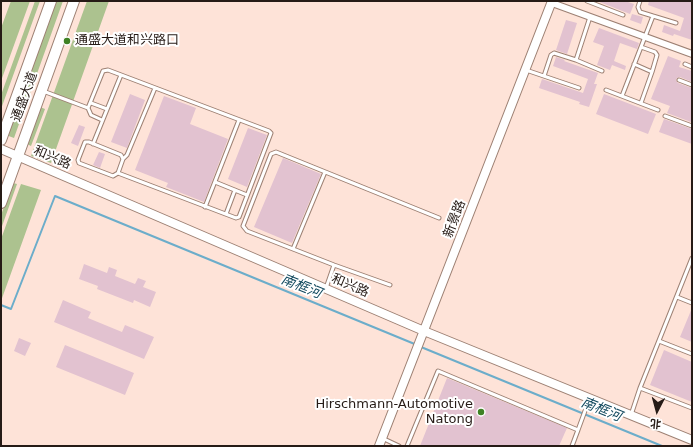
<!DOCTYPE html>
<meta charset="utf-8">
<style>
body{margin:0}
#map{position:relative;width:693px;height:447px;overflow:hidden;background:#fee3d8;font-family:"DejaVu Sans","Noto Sans SC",sans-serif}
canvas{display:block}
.frame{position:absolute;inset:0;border:2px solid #261b16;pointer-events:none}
.north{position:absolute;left:637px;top:391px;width:40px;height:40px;-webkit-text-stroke:3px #fff;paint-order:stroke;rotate:186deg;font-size:11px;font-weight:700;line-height:16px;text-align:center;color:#261b16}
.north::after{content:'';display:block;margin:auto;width:14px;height:18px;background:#261b16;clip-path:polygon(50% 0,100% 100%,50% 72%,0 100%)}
</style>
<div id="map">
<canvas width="693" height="447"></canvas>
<div class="frame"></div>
<div class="north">北</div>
</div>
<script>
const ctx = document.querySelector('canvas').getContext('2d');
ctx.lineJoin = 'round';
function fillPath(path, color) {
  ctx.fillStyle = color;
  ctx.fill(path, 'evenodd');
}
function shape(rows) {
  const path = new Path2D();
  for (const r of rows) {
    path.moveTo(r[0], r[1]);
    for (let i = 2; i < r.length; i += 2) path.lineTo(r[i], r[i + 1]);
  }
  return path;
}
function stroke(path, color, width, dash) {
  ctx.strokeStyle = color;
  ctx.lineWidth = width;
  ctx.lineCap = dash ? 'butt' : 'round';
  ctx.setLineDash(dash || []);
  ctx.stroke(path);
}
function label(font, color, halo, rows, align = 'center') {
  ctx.font = font + ' "DejaVu Sans","Noto Sans SC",sans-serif';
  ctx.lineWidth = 4;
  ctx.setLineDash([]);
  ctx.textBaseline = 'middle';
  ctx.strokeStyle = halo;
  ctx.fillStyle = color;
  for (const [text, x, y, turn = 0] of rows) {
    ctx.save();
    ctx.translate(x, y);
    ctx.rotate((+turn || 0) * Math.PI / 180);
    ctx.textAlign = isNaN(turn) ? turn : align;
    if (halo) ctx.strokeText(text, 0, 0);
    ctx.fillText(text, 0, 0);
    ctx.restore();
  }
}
fillPath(shape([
 [11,1,30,1,1,81,1,28],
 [35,1,40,1,1,109,1,95],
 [55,1,63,1,14,138,6,135],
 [87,1,109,1,51,163,31,156],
 [40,107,45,109,31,146,27,144],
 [13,183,17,184,1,229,1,215],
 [21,184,41,190,1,301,1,239]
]), '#acc28f');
stroke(shape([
 [1,305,11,309,55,196,417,345],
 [421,347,662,446]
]), '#6cadca', 2);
fillPath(shape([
 [597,1,625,1,634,4,630,14],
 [649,1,692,1,692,40,674,34,673,36,662,32,664,25,680,31,684,18,648,5],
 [632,14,643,17,641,24,630,20],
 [566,20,577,23,567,54,556,50],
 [599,28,639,43,637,49,620,43,614,61,626,66,625,70,612,65,610,70,597,65,604,46,593,42],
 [668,56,681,61,679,67,692,71,692,82,680,77,677,78,676,80,678,83,692,88,692,119,691,122,667,113,670,106,651,99],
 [556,57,565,60,564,61,598,73,594,84,597,84,589,107,579,104,580,102,539,88,542,79,583,93,588,79,553,66],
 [130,94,145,100,127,148,111,142],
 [604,94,656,114,648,134,596,114],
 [164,96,196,108,190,124,228,139,204,202,166,187,168,183,135,170],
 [664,119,692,129,692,144,659,132],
 [79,125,85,127,78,146,71,143],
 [248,128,267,135,247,187,228,179],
 [99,152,105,154,100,168,93,165],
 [283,158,321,174,292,243,254,227],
 [84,264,107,273,109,267,117,270,115,276,135,284,138,278,146,281,143,287,156,292,150,307,134,300,133,303,97,289,98,286,79,279],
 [63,300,91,312,88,318,122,332,125,325,154,337,144,359,54,322],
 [692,308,692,342,680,337],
 [19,338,31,343,25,356,14,351],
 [65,345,134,373,125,395,56,367],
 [664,350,692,362,692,402,650,385],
 [447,378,567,428,559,446,420,446]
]), '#e2c2d0');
const service = shape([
 [587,1,623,15],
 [653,16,676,23],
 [576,60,590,17],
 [634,64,652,72],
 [685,64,692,67],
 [526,70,579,88],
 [544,76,551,55,554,53,576,60,602,71],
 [679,80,692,85],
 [606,90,658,110],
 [43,91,88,108,103,71,108,70,269,131,271,133,239,217,236,218,118,173,113,176,79,163,78,160,85,142,89,142,121,155,123,159,118,173],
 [622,96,653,16,640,12,638,7,640,1],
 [91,103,107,109],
 [641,103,652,72,657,55,655,52,641,47],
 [88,108,91,115,102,120],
 [665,116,692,126],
 [93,144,121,75],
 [123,159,127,155,155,88],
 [215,182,247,195],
 [205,207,239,120],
 [226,214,235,190],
 [293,249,325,172],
 [390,285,334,265,247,231,243,226,271,154,276,152,439,218],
 [326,288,334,265],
 [677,297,692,303],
 [659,341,692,354],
 [640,388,692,408],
 [631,415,640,388,692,258],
 [578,430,589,400],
 [382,438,399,446],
 [407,446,438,371,578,430,572,446]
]);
const minor = shape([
 [552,3,692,54]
]);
const tertiary = shape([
 [1,149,424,331,692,440],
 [379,446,552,1]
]);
const primary = shape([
 [1,140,51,1],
 [1,203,74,1]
]);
stroke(service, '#9d8073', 5);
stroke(minor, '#9d8073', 8);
stroke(tertiary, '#9d8073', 10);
stroke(primary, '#9d8073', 12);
stroke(service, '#fff', 3);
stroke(minor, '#fff', 6);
stroke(tertiary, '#fff', 8);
stroke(primary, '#fff', 10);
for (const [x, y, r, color] of [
 [67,41,4,"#3f8224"],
 [481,412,4,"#3f8224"]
]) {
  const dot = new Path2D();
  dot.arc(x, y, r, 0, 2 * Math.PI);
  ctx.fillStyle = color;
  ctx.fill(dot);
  stroke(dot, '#fff', 1.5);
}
label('13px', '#261b16', '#fff', [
 ["通盛大道和兴路口",75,41],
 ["Hirschmann-Automotive",473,405,"right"],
 ["Natong",473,420,"right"]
], 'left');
label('13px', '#261b16', '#fff', [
 ["通盛大道",25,97,-70],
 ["和兴路",52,158,23],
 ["新景路",455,219,-69],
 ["和兴路",350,286,23]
]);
label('italic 14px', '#12495e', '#fff', [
 ["南框河",301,287,22],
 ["南框河",601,410,22]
]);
</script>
